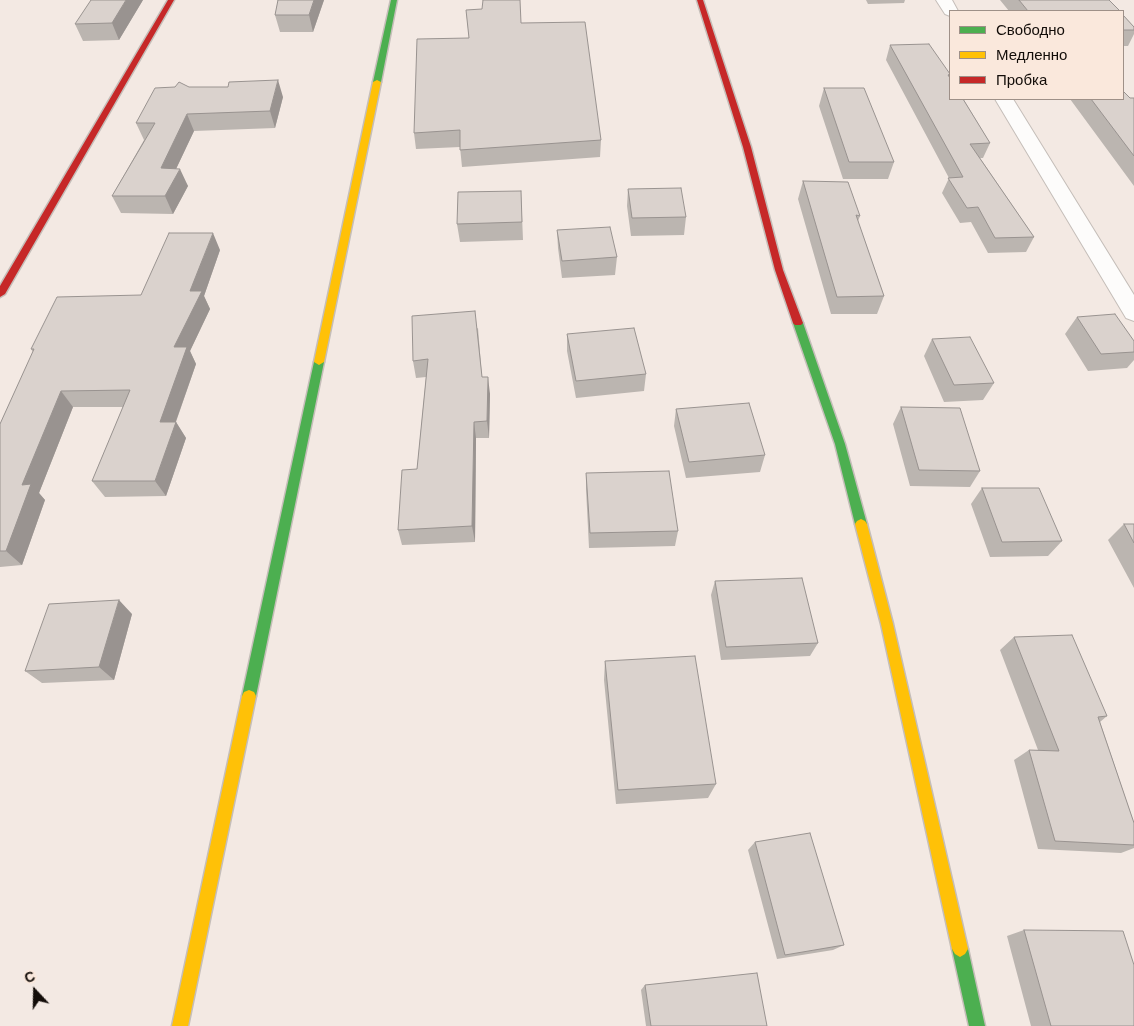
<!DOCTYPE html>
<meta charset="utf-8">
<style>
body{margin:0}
#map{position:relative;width:1134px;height:1026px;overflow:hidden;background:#f3e9e3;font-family:Arial,sans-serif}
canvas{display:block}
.legend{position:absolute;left:949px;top:10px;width:175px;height:90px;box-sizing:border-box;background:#fae8dc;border:1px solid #9e9088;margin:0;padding:6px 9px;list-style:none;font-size:15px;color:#130d09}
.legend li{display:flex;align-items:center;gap:10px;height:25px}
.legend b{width:25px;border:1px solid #9e9088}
.north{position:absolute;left:10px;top:966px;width:50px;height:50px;-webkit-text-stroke:4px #fae8dc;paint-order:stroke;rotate:339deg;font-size:14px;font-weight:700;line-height:20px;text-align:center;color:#130d09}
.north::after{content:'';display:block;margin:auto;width:18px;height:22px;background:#130d09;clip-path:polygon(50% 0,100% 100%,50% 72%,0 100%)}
</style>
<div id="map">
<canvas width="1134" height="1026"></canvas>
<ul class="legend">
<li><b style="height:6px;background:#4caf50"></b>Свободно</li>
<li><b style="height:6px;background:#ffc107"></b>Медленно</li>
<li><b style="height:6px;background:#c62828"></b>Пробка</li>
</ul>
<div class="north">С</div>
</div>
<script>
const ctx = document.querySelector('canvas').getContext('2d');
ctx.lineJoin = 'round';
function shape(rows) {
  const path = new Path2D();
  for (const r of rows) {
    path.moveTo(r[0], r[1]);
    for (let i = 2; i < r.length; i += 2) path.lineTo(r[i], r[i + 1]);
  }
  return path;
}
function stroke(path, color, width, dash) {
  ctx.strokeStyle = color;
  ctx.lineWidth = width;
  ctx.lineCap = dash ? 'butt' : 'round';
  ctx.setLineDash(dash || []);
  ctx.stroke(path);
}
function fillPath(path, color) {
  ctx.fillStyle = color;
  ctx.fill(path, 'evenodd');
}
const street = shape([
 [936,0,952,0,958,11,950,11,950,16,945,14,936,0],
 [995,99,1013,99,1134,295,1134,321,1126,318,995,99]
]);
const fast = shape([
 [391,0,397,0,381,82,377,84,373,82,391,0],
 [798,320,803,323,845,444,867,524,865,527,861,529,857,527,855,524,835,444,793,323,798,320],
 [319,359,324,362,256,696,254,700,249,702,244,700,242,696,314,362,319,359],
 [960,941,965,944,968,949,985,1026,969,1026,952,949,955,944,960,941]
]);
const slow = shape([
 [377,80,381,82,324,362,319,365,314,362,373,82,377,80],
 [861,519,865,521,867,524,893,624,968,949,965,954,960,957,955,954,952,949,881,624,855,524,857,521,861,519],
 [249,690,254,692,256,696,188,1026,172,1026,242,696,244,692,249,690]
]);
const jam = shape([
 [168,0,174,0,5,294,0,297,0,286,168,0],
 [697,0,703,0,751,147,783,270,803,323,801,325,795,325,793,323,775,270,743,147,697,0]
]);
stroke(street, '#c5beb9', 2);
stroke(fast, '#c5beb9', 3);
stroke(slow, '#c5beb9', 3);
stroke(jam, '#c5beb9', 3);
fillPath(street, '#fdfcfb');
fillPath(fast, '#4caf50');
fillPath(slow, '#ffc107');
fillPath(jam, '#c62828');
fillPath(shape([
 [143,0,119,40,83,41,75,24],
 [278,0,324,0,313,32,280,32,275,15],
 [866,0,905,0,904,3,868,4],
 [1000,0,1109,0,1120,11,1009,11],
 [466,10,521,23,601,140,600,157,462,167,460,147,416,149,414,133,469,38],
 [1123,15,1134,27,1134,34,1128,46,1123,46],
 [890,45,950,74,950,77,990,143,983,158,980,158,1034,237,1026,252,988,253,971,222,960,223,942,193,949,178,886,60],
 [189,87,283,97,275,128,194,131,176,169,188,186,173,214,121,213,112,196,144,140,136,123],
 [824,88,894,162,888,179,843,179,819,106],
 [1134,98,1134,186,1070,99],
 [803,181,860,216,858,221,884,296,877,314,831,314,798,199],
 [628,189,686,217,684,235,631,236,627,206],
 [521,191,523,240,460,242,457,224],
 [557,230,617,257,615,275,562,278,558,248],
 [220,250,204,296,210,309,190,351,196,364,176,422,186,438,166,496,105,497,92,481,123,407,73,407,39,493,45,500,22,565,0,567,0,424,33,352,31,349,141,295],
 [1077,317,1134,341,1134,360,1127,368,1088,371,1065,334],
 [478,328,482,377,490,394,489,438,476,438,475,542,402,545,398,530,417,469,426,377,416,378,413,361],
 [567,334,646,374,644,391,576,398,567,351],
 [932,339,994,383,983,400,944,402,924,356],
 [901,407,980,471,970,487,910,486,893,424],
 [676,409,765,455,760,472,686,478,674,426],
 [586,473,678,531,675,546,589,548,586,489],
 [982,488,1062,541,1048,556,990,557,971,504],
 [1124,524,1134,524,1134,588,1108,540],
 [715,581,818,643,810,656,721,660,711,595],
 [132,614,114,680,42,683,25,671],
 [1014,637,1107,716,1100,722,1134,823,1134,848,1121,853,1038,849,1014,760,1029,750,1038,750,1000,650],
 [605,661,716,784,708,798,616,804,604,680],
 [755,842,844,945,833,950,777,959,748,850],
 [1024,930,1134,1026,1031,1026,1007,936],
 [645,985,767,1026,646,1026,641,990]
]), '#bbb5b0');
fillPath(shape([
 [126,0,143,0,119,40,112,23],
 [314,0,324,0,313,32,309,15],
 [278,80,283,97,275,128,270,111],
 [187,114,194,131,168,186,161,168],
 [180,169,188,186,173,214,165,196],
 [213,233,220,250,204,296,210,309,190,351,196,364,170,438,160,422,174,347,190,291],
 [488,377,490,394,489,438,487,421],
 [61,391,73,407,39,493,45,500,22,565,6,551,22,485],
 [176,422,186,438,166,496,155,481],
 [474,422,476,438,475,542,472,526],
 [119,600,132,614,114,680,99,667]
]), '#999390');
const building = shape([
 [91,0,126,0,112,23,75,24,91,0],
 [278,0,314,0,309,15,275,15,278,0],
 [483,0,520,0,521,23,585,22,601,140,460,150,460,130,414,133,417,39,469,38,466,10,482,9,483,0],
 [1019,0,1109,0,1120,11,1028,11,1019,0],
 [1123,15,1134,27,1134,30,1123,30,1123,15],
 [929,44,950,74,948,75,950,78,950,99,963,99,990,143,970,144,1034,237,995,238,978,207,967,208,948,178,963,177,890,45,929,44],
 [278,80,270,111,187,114,161,168,180,169,165,196,112,196,155,123,136,123,155,88,175,87,179,82,189,87,228,87,229,82,278,80],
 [824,88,864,88,894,162,849,162,824,88],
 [1123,91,1130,98,1134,98,1134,156,1091,99,1123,99,1123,91],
 [803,181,848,182,860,216,856,215,884,296,837,297,803,181],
 [681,188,686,217,632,218,628,189,681,188],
 [521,191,522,222,457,224,458,192,521,191],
 [610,227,617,257,562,261,557,230,610,227],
 [169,233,213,233,190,291,202,291,174,347,187,347,160,422,176,422,155,481,92,481,130,390,61,391,22,485,31,484,6,551,0,551,0,424,34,349,31,349,57,297,141,295,169,233],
 [475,311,482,377,488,377,487,421,474,422,472,526,398,530,402,470,417,469,428,359,413,361,412,316,475,311],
 [1115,314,1134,341,1134,352,1101,354,1077,317,1115,314],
 [634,328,646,374,576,381,567,334,634,328],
 [970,337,994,383,954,385,932,339,970,337],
 [749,403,765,455,689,462,676,409,749,403],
 [901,407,960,408,980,471,919,470,901,407],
 [669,471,678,531,590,533,586,473,669,471],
 [982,488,1039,488,1062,541,1002,542,982,488],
 [1124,524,1134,524,1134,543,1124,524],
 [802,578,818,643,726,647,715,581,802,578],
 [119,600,99,667,25,671,49,604,119,600],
 [1072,635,1107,716,1098,717,1134,823,1134,845,1055,841,1029,750,1059,751,1014,637,1072,635],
 [695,656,716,784,618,790,605,661,695,656],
 [810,833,844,945,785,955,755,842,810,833],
 [1024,930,1123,931,1134,965,1134,1026,1051,1026,1024,930],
 [757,973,767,1026,651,1026,645,985,757,973]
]);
fillPath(building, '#dad2cd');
stroke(building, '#999390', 1);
</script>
